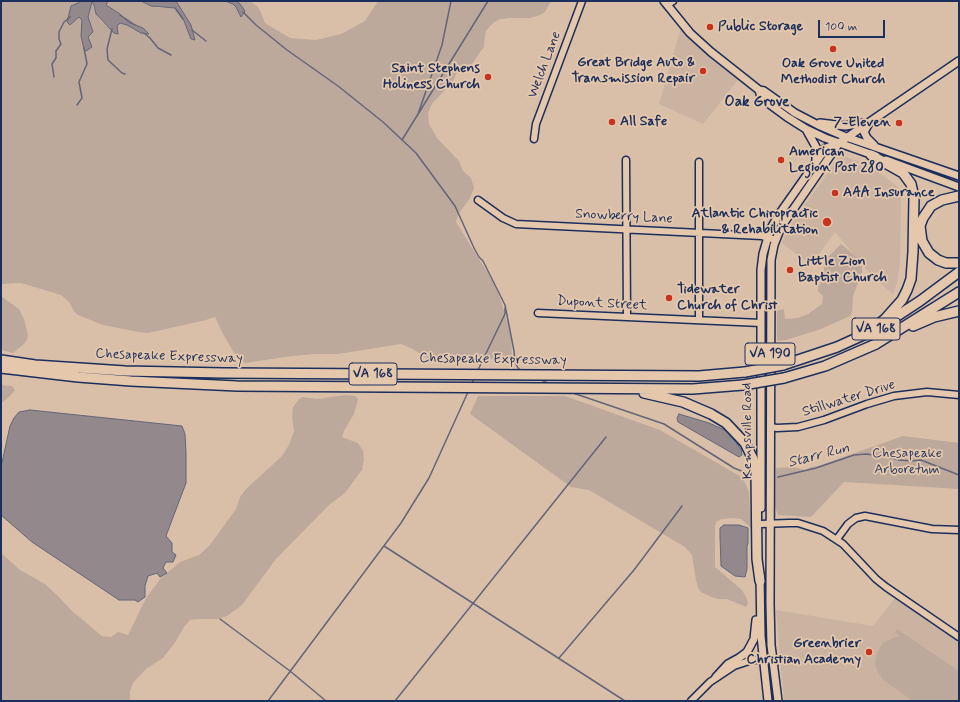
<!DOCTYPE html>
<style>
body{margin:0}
#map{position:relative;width:960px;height:702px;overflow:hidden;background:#d9bfa7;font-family:Mynerve,sans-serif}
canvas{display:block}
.frame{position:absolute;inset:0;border:2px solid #1b2f5e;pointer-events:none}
.scale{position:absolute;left:818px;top:20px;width:67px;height:18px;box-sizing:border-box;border:2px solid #1b2f5e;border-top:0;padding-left:5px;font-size:12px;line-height:14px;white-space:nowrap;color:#1b2f5e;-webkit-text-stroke:3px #e5c8ac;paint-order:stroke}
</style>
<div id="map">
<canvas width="960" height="702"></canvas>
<div class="frame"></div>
<div class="scale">100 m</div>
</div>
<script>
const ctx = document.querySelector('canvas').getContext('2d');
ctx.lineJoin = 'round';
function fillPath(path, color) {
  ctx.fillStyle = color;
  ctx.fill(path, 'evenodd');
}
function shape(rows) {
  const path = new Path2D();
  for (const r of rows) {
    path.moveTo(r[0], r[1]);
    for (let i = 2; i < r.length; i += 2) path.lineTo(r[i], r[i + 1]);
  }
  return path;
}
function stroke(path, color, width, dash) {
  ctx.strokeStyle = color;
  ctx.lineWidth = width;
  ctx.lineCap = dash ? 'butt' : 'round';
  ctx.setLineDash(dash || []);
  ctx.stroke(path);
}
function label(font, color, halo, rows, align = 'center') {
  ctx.font = font + ' Mynerve,sans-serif';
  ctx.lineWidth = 3.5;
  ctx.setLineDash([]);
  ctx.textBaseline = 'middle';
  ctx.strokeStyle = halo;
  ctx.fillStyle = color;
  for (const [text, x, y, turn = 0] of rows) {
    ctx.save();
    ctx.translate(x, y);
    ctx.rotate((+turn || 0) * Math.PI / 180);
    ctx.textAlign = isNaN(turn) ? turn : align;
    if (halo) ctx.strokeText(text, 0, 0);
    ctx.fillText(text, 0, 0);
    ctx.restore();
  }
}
fillPath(shape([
 [682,24,741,76,703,124,659,104],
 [839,157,846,157,876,167,880,173,898,187,901,197,900,264,897,283,893,294,871,275,835,232,811,265,782,243,786,233,797,216],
 [895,598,959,641,959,701,784,701,776,610,873,626]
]), '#cab3a1');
fillPath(shape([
 [1,1,81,1,71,7,67,22,70,25,79,17,82,20,83,24,81,36,88,37,93,32,88,17,92,2,94,5,96,14,100,20,114,33,118,33,117,26,120,23,127,25,134,30,143,28,128,23,120,14,106,5,108,1,141,1,151,6,159,8,171,7,178,11,189,32,189,36,195,39,191,25,176,1,225,1,233,4,236,7,241,17,240,4,236,1,250,1,259,8,265,23,290,38,316,40,341,34,365,21,378,1,551,1,545,12,540,15,530,18,508,18,498,20,493,23,486,31,485,36,484,47,481,51,472,64,466,65,457,72,453,81,432,104,428,113,429,124,437,138,459,161,463,171,471,178,474,188,470,198,458,215,456,222,492,280,500,298,511,335,512,355,505,361,496,359,476,359,457,357,437,359,427,358,411,348,401,344,338,354,314,354,285,357,245,363,237,358,223,334,215,317,206,320,157,331,147,333,138,332,103,325,78,315,74,311,69,302,61,295,21,283,1,284],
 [841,244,853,254,860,261,862,267,862,272,853,296,852,313,850,316,821,329,786,340,777,341,777,311,784,309,785,319,798,318,808,314,822,304,823,296,818,291,818,287,821,282,824,268,828,257],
 [1,296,19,309,24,319,28,335,27,340,24,344,13,353,1,350],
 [1,385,12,386,15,390,8,398,1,403],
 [346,395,355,396,358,399,354,414,344,431,342,437,358,443,363,451,364,460,362,470,345,493,329,505,276,559,242,605,227,616,218,619,200,619,190,620,184,627,174,644,163,658,146,669,133,683,130,691,130,701,1,701,1,553,20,570,45,584,59,597,72,611,102,636,111,637,118,632,128,635,146,598,161,578,180,562,199,555,210,545,236,509,240,497,246,489,281,457,289,445,294,431,292,417,293,407,299,399,303,397,317,399],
 [478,396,565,396,660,430,743,478,749,492,751,528,741,519,733,518,722,519,717,521,715,526,715,567,742,590,746,597,748,603,746,607,727,599,718,599,711,597,701,592,698,588,696,580,692,555,685,547,589,490,571,487,470,414],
 [903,436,959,443,959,489,844,482,811,517,778,515,776,510,775,504,776,468,794,467,805,470,811,467,818,466],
 [897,629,959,671,959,701,913,701,883,680,877,670,875,664,877,653,883,643,895,637,900,636,895,633]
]), '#bda99c');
const water = shape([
 [81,1,108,1,106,5,120,14,128,22,143,28,149,34,141,33,127,25,120,23,117,26,118,34,114,33,96,14,94,5,92,2,88,17,93,32,88,37,92,47,86,51,84,49,81,36,82,20,79,17,70,25,67,22,71,6,78,3,81,1],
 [141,1,176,1,191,25,195,40,191,39,184,21,175,8,151,6,141,1],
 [225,1,236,1,240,4,245,11,241,17,236,7,233,4,225,1],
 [30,410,182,426,185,434,186,452,186,483,166,536,172,543,172,552,176,555,173,562,166,562,163,568,167,573,160,577,157,573,148,576,145,586,145,597,138,602,135,600,119,600,32,542,1,515,1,467,10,426,14,418,19,412,30,410],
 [679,414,709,423,727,431,741,449,742,455,739,457,678,422,677,418,679,414],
 [724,525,739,525,748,528,748,543,747,546,747,569,745,577,735,576,721,566,720,536,720,528,724,525]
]);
fillPath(water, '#93898d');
stroke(water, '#63657a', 1);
stroke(shape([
 [175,8,183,19],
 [243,12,256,25,287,50,338,86,383,122,416,153,455,206,474,248,479,257,483,261,505,305,514,351,515,362,518,368,522,371],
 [120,15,135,25],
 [112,29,107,49,108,60,122,73,125,74],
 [192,30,206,41],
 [144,33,150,38,158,48,171,55],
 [54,77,52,64,56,58,56,51,61,44,59,39,59,32,64,22,70,17],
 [77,105,82,98,79,82,87,64,84,48],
 [418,114,442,45,451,1],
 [402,140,488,1],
 [478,370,505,314,505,308],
 [539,379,550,384],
 [472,383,474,379],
 [570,392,664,424,734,468,751,475],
 [778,477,816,468,854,455,866,454,889,457,899,460,911,461,921,460,959,475],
 [384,546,625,701],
 [220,619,290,671,326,701],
 [559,658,634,570,682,506],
 [268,701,401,523,429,478,468,392],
 [395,701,606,437]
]), '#63657a', 1.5);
const minor = shape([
 [667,5,673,1],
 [534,139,536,124,582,1],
 [626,160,627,317],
 [478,200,503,218,516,224,762,236,776,240],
 [538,313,761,323],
 [699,320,699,162],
 [770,427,777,428,798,427,824,420,867,404,894,396,927,392,959,395],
 [761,524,789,523,798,523,823,531,843,544,876,579,886,587,959,637],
 [837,539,848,524,856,518,865,516,932,529,959,530],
 [691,701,710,682,734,666,752,660,773,659]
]);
const major = shape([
 [664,1,690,33,711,52,759,90,764,91,795,113,818,125,846,137,959,176],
 [759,90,761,97,768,103,787,117,806,129,825,138,876,156],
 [820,123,845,126,863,123],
 [869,123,864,132,867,138,874,145],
 [806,129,816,147,816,160],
 [886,160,959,187],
 [761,508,761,270,763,254,770,230,778,216,826,148,839,143,959,61],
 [760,576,761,636,768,701],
 [716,677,728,664,739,658,747,652,754,639,756,620],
 [778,701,771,645,770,604,771,260,774,245,781,227,839,143]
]);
const highway = shape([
 [959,196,942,200,931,206,923,218,920,226,922,241,929,253,938,260,946,263,959,263],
 [888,322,920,301,959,272],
 [913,326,934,317,959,311],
 [866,334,885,319,902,300,907,290,911,279,913,252,914,197,911,184,903,173,871,155],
 [1,360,35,365,125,371,224,373,699,376,745,372],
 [783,365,837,347,870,332],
 [1,368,78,377,131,381,237,386,693,389,743,385],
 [784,378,825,366,876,344,959,292],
 [644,393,683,402,711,414,726,423,745,443,753,459,756,473,757,559,760,581]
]);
stroke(minor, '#1b2f5e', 9);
stroke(major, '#1b2f5e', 10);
stroke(highway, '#1b2f5e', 12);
stroke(minor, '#e5c8ac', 6);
stroke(major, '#e5c8ac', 7);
stroke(highway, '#e5c8ac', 9);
const highwayBridge = shape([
 [745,372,783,365],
 [743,385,784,378]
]);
stroke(highwayBridge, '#1b2f5e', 12, []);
stroke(highwayBridge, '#e5c8ac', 9);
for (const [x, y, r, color] of [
 [710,27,4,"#c8321e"],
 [833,49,4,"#c8321e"],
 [703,71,4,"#c8321e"],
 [488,77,4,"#c8321e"],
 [612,122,4,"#c8321e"],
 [899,123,4,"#c8321e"],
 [781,160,4,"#c8321e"],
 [835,193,4,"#c8321e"],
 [827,222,5,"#c8321e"],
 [790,270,4,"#c8321e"],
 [669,298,4,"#c8321e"],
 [869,652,4,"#c8321e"]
]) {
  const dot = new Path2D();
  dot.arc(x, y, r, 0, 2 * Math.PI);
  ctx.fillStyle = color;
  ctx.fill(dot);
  stroke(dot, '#e5c8ac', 1.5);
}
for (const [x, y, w] of [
 [876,329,48],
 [770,354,50],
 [373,374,48]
]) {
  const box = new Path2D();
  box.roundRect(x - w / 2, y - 11, w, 22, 3);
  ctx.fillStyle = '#e5c8ac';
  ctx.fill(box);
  stroke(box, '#1b2f5e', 1);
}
label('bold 13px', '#1b2f5e', null, [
 ["VA 168",876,329],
 ["VA 190",770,354],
 ["VA 168",373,374]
]);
label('bold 14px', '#1b2f5e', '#e5c8ac', [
 ["Public Storage",718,27],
 ["Great Bridge Auto &",695,63,"right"],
 ["Transmission Repair",695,79,"right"],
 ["Oak Grove United",833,64,"center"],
 ["Methodist Church",833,80,"center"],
 ["Saint Stephens",480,69,"right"],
 ["Holiness Church",480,85,"right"],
 ["All Safe",620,122],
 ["7-Eleven",891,123,"right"],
 ["American",789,152],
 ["Legion Post 280",789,168],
 ["AAA Insurance",843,193],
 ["Atlantic Chiropractic",818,214,"right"],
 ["& Rehabilitation",818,230,"right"],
 ["Little Zion",798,262],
 ["Baptist Church",798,278],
 ["Tidewater",677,290],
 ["Church of Christ",677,306],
 ["Greenbrier",861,644,"right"],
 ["Christian Academy",861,660,"right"]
], 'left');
label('14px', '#1b2f5e', '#e5c8ac', [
 ["Welch Lane",545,65,-69],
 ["Snowberry Lane",624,217,3],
 ["Dupont Street",602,304,3],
 ["Chesapeake Expressway",169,357,2],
 ["Chesapeake Expressway",493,360,1],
 ["Stillwater Drive",849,399,-17],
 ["Kempsville Road",748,431,-90]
]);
label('14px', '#2b3b64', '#e5c8ac', [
 ["Chesapeake",907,454],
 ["Arboretum",907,470]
]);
label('bold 15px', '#1b2f5e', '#e5c8ac', [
 ["Oak Grove",757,103]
]);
label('italic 15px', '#2d3c65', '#e5c8ac', [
 ["Starr Run",819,456,-14]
]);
</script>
